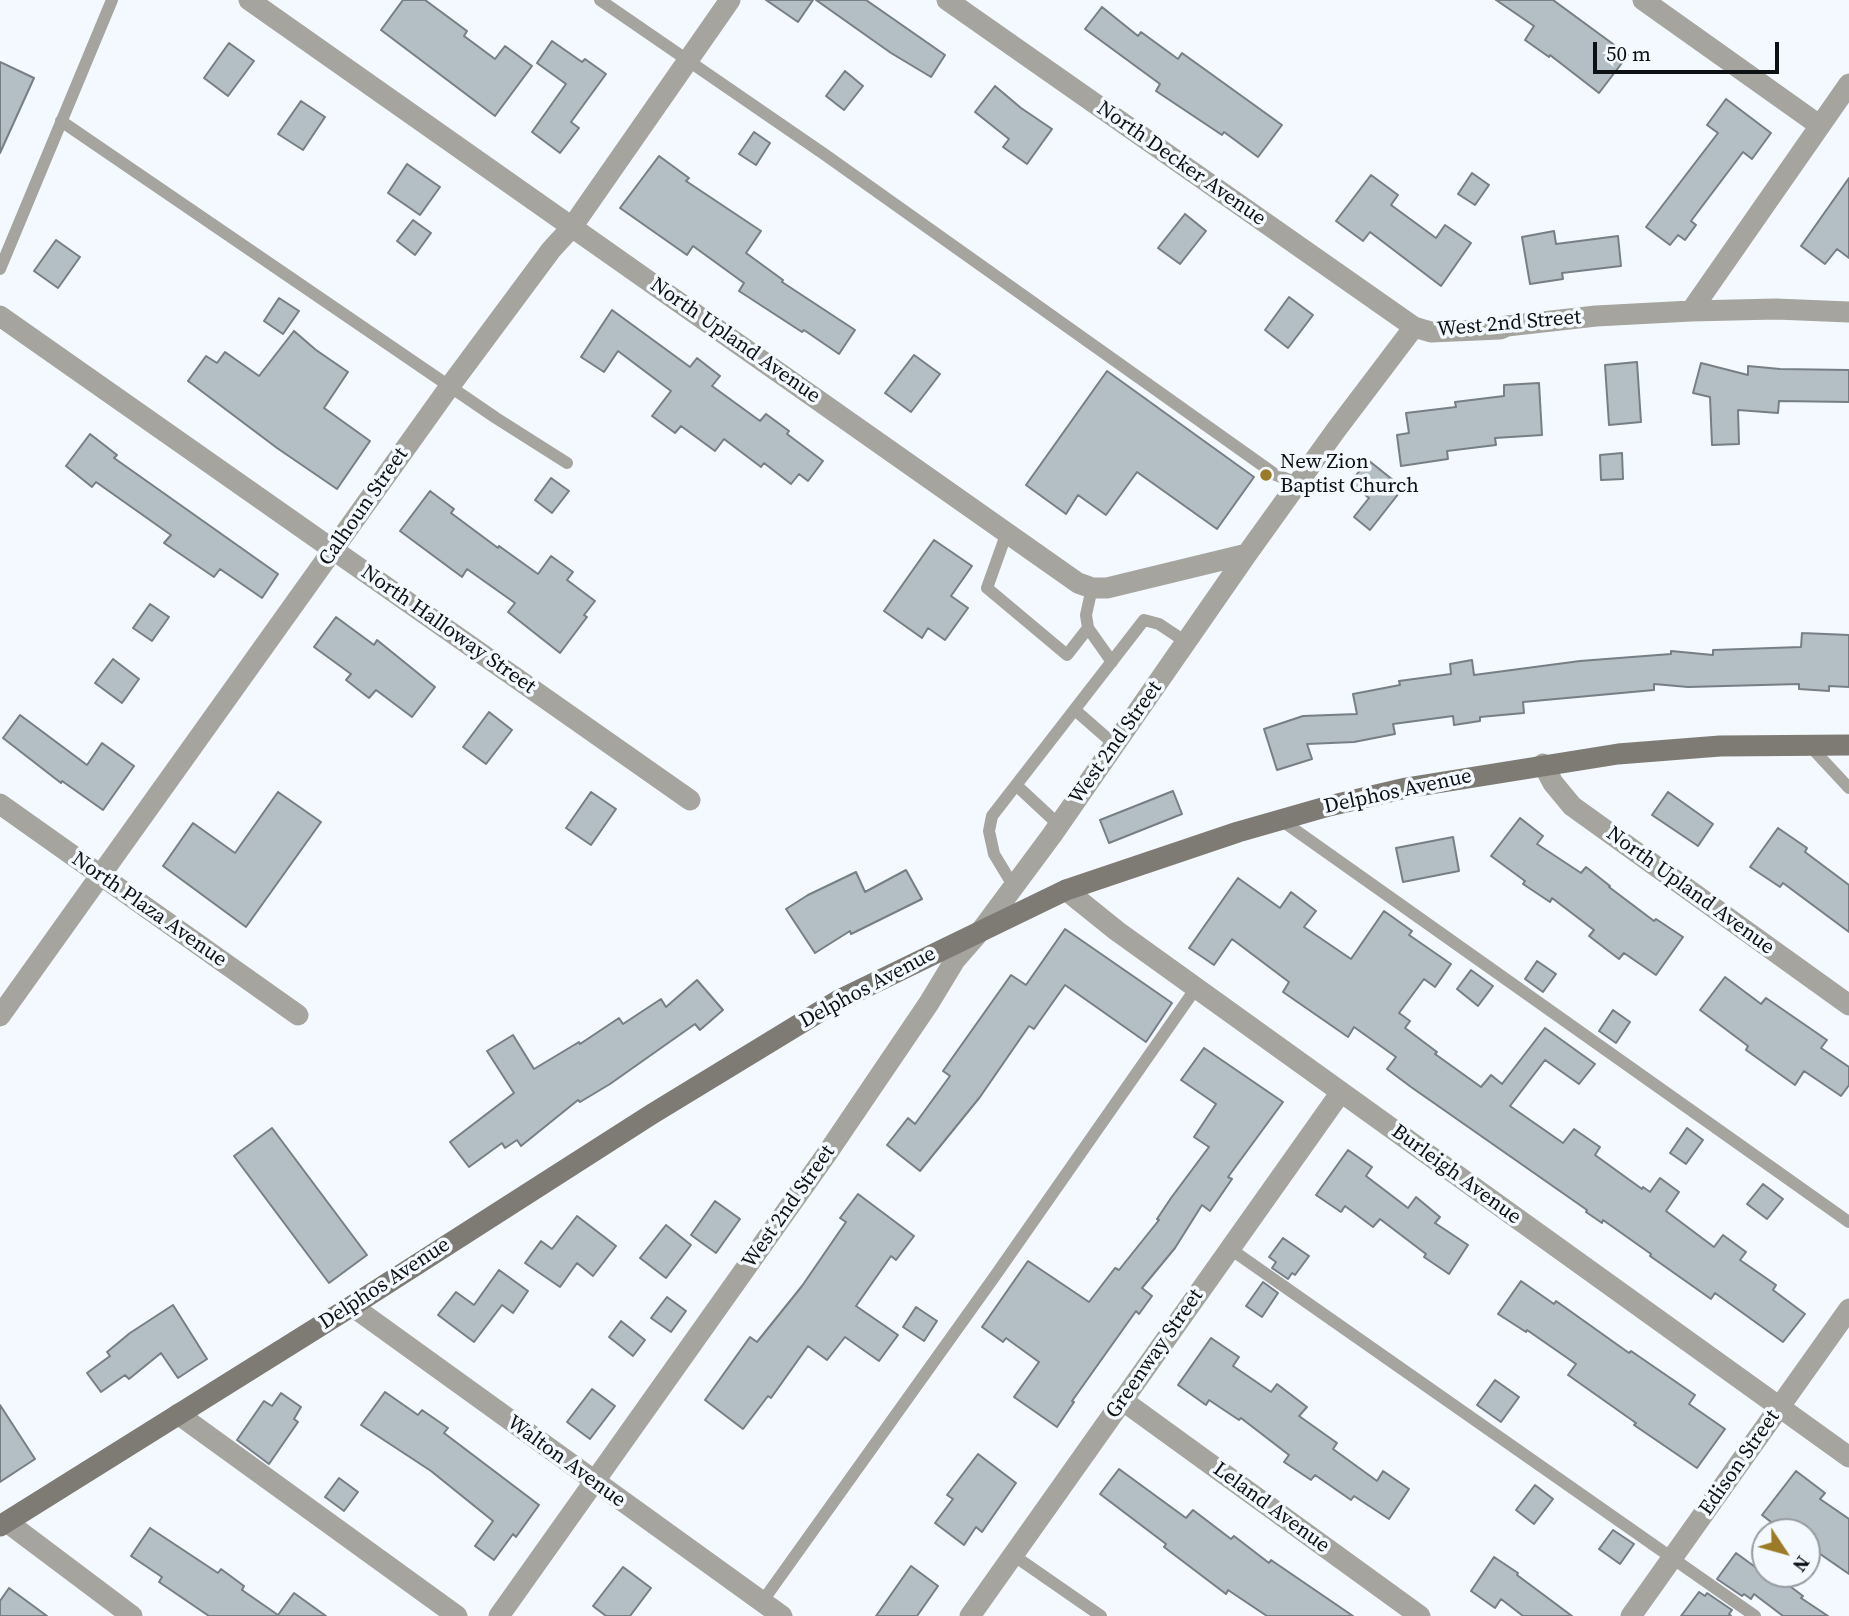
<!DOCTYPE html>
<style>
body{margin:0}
#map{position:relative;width:1849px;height:1616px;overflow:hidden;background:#f3f9fe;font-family:"Source Serif 4",serif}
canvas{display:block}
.north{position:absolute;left:1751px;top:1518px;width:70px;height:70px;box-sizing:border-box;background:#f3f9fe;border:2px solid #979ca0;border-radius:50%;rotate:126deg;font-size:19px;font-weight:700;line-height:28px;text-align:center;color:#0e1114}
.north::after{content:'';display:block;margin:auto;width:24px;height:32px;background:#9b7b25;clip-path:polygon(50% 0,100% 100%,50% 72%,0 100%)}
.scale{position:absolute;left:1593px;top:42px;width:186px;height:32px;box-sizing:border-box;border:4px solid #0e1114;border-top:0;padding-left:9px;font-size:21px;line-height:24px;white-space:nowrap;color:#0e1114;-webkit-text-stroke:5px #f3f9fe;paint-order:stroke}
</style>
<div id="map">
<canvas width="1849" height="1616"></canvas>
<div class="north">N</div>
<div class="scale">50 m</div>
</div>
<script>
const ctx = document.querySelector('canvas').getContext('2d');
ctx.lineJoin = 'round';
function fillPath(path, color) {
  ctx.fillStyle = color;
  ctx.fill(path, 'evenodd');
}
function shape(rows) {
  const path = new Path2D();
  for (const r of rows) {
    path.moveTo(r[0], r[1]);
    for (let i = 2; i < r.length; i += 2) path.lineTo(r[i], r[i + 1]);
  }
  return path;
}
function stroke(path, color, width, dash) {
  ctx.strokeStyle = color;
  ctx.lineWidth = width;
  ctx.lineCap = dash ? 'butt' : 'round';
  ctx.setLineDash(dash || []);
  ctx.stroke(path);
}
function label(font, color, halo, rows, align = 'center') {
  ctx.font = font + ' "Source Serif 4",serif';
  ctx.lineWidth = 7;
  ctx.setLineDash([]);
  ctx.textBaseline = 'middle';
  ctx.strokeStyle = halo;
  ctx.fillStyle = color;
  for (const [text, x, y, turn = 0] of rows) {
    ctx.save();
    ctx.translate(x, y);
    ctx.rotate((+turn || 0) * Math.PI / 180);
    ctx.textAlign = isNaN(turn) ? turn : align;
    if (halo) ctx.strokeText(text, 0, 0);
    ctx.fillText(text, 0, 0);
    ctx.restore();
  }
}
const building = shape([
 [403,0,425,0,467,31,464,36,495,59,505,46,532,66,495,116,381,30,403,0],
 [766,0,813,0,798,22,766,0],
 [816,0,866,0,945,55,931,77,891,53,816,0],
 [1496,0,1553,0,1628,55,1599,93,1550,55,1549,57,1525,40,1534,26,1496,0],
 [1102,7,1138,36,1141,32,1178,59,1182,53,1282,125,1258,157,1224,132,1222,135,1156,91,1160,84,1085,29,1102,7],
 [552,41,582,62,585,59,606,74,571,122,579,128,560,153,532,132,566,84,537,63,552,41],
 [229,43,254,61,228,96,204,78,229,43],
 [0,62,34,78,0,153,0,62],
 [845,71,863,86,844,110,826,96,845,71],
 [995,86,1021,108,1052,129,1027,164,1003,147,1009,139,975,112,995,86],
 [1726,99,1771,133,1752,159,1743,152,1691,221,1696,225,1685,240,1678,235,1670,245,1646,227,1718,133,1707,125,1726,99],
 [301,101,325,117,303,150,278,134,301,101],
 [754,132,770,143,756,165,739,154,754,132],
 [659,156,689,178,686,181,761,231,746,253,783,280,782,282,855,330,839,354,804,330,802,332,739,291,744,283,693,246,687,255,620,208,659,156],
 [407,164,440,187,420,215,388,193,407,164],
 [1472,173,1489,185,1475,205,1458,194,1472,173],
 [1371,175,1398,195,1391,205,1436,238,1445,225,1471,243,1441,286,1370,232,1363,241,1336,221,1371,175],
 [1849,178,1849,258,1837,249,1825,264,1801,246,1849,178],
 [1185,214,1206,231,1180,264,1158,248,1185,214],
 [413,220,431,233,415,255,397,241,413,220],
 [1554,231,1556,244,1618,236,1621,266,1562,273,1563,279,1530,284,1522,237,1554,231],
 [56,240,80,257,58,288,34,271,56,240],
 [1289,297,1313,315,1288,348,1265,330,1289,297],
 [279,298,299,311,283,334,264,321,279,298],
 [612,310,690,367,697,358,720,376,712,386,760,421,766,414,789,431,787,434,823,461,808,481,799,474,791,484,764,463,761,467,724,439,715,451,681,426,675,433,652,416,671,391,618,351,604,372,581,357,612,310],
 [294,331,316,350,348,372,324,408,370,441,337,489,277,448,188,381,206,356,217,363,225,352,259,376,294,331],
 [914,355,940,374,911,412,885,393,914,355],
 [1637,362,1641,422,1609,425,1605,365,1637,362],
 [1701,363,1748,375,1748,366,1780,369,1849,370,1849,402,1779,401,1778,413,1738,410,1739,444,1712,445,1710,397,1693,393,1701,363],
 [1107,371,1254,477,1217,529,1137,472,1106,515,1078,495,1066,514,1026,485,1107,371],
 [1539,383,1542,435,1495,438,1496,445,1447,451,1448,459,1401,466,1397,435,1409,433,1406,413,1456,407,1455,402,1504,396,1504,385,1539,383],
 [90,434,117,455,114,458,278,574,262,598,220,569,214,577,164,543,171,535,96,482,92,487,66,466,90,434],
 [1622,453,1623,479,1601,480,1600,455,1622,453],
 [1368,460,1403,488,1370,530,1354,517,1369,498,1350,483,1368,460],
 [551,478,569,491,552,513,535,500,551,478],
 [430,491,454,509,451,513,498,548,499,546,538,574,551,556,573,572,567,580,595,601,584,615,587,617,560,653,508,612,515,603,467,569,462,577,400,531,430,491],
 [934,540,972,566,951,596,968,608,945,640,928,628,922,638,884,611,934,540],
 [150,604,169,617,152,641,133,628,150,604],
 [336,617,374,645,377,640,435,687,412,717,376,690,369,698,346,680,351,674,314,647,336,617],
 [1802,633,1849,635,1849,687,1829,686,1829,691,1799,689,1799,684,1688,687,1654,684,1654,690,1523,702,1524,713,1480,717,1480,721,1454,725,1453,716,1393,724,1395,734,1354,742,1307,744,1312,759,1277,770,1264,729,1303,716,1357,714,1353,694,1400,685,1399,681,1451,674,1450,664,1472,660,1474,675,1580,661,1671,654,1671,651,1713,655,1713,650,1801,647,1802,633],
 [113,659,139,679,122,703,95,683,113,659],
 [489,712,512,730,486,764,463,747,489,712],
 [20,715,87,765,102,743,134,766,103,810,62,781,61,783,3,738,20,715],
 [1173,791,1182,814,1109,843,1100,820,1173,791],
 [278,792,321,822,246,927,163,866,193,823,235,853,278,792],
 [591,792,616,809,591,845,566,828,591,792],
 [1668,792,1713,824,1698,846,1652,815,1668,792],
 [1520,818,1543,836,1537,844,1581,873,1586,867,1610,886,1609,887,1654,921,1656,919,1683,937,1656,975,1624,953,1619,959,1589,936,1594,930,1552,898,1550,902,1523,884,1525,881,1491,856,1520,818],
 [1778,828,1807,848,1805,852,1849,885,1849,932,1783,883,1780,887,1750,867,1778,828],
 [1453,837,1459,871,1403,882,1396,848,1453,837],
 [906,870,922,899,851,934,850,931,815,953,786,909,808,895,856,872,865,892,906,870],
 [1238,878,1280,908,1291,892,1316,911,1304,927,1351,959,1384,911,1412,931,1409,935,1451,964,1435,987,1424,979,1399,1013,1410,1021,1405,1028,1437,1052,1435,1054,1481,1087,1491,1075,1502,1084,1545,1028,1595,1064,1579,1084,1545,1060,1510,1106,1563,1143,1574,1129,1600,1147,1595,1155,1642,1189,1643,1187,1650,1192,1660,1178,1679,1192,1666,1211,1714,1247,1723,1235,1746,1252,1740,1260,1776,1285,1773,1290,1805,1314,1783,1342,1715,1293,1711,1299,1650,1256,1651,1254,1603,1220,1602,1223,1586,1212,1587,1210,1411,1087,1387,1069,1396,1057,1354,1027,1348,1037,1283,992,1289,982,1232,939,1214,965,1189,948,1238,878],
 [1065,929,1172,1003,1146,1042,1065,985,1034,1029,1029,1026,980,1097,920,1171,887,1145,908,1118,915,1124,950,1076,943,1071,1011,975,1026,985,1065,929],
 [1537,961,1556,974,1543,992,1525,979,1537,961],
 [1471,970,1493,986,1478,1006,1457,989,1471,970],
 [1725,977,1761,1004,1766,998,1827,1040,1821,1048,1849,1067,1849,1085,1841,1096,1804,1071,1795,1085,1746,1050,1748,1046,1700,1010,1725,977],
 [697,980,723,1010,700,1030,695,1024,610,1084,580,1102,578,1100,521,1146,517,1140,505,1148,502,1143,469,1167,450,1142,514,1093,487,1051,513,1035,534,1069,579,1042,580,1044,619,1018,623,1024,661,999,666,1007,697,980],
 [1613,1010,1630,1022,1616,1043,1599,1031,1613,1010],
 [1204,1048,1283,1102,1228,1177,1232,1179,1210,1211,1202,1205,1175,1248,1142,1288,1152,1296,1139,1314,1136,1311,1072,1401,1074,1402,1057,1427,1014,1397,1039,1362,1006,1338,1003,1342,982,1327,1028,1261,1089,1302,1115,1268,1119,1270,1159,1220,1157,1219,1171,1198,1209,1147,1194,1137,1216,1104,1181,1080,1204,1048],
 [272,1128,367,1255,329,1283,234,1156,272,1128],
 [1687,1128,1703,1140,1686,1164,1670,1153,1687,1128],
 [1348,1150,1372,1167,1366,1176,1408,1208,1416,1197,1440,1217,1435,1223,1468,1245,1449,1274,1424,1257,1426,1254,1380,1219,1373,1227,1345,1206,1341,1212,1316,1195,1348,1150],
 [1763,1184,1783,1199,1767,1219,1747,1204,1763,1184],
 [858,1194,914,1236,896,1260,891,1256,856,1306,898,1335,879,1361,845,1337,827,1360,808,1346,771,1398,768,1396,743,1429,705,1400,750,1337,757,1342,802,1286,846,1222,840,1218,858,1194],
 [715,1201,740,1219,716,1253,691,1235,715,1201],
 [577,1216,616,1246,593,1276,577,1263,560,1287,525,1263,541,1241,552,1249,577,1216],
 [666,1225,691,1245,666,1278,640,1258,666,1225],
 [1283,1238,1309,1256,1295,1275,1292,1273,1288,1279,1272,1268,1276,1262,1269,1257,1283,1238],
 [499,1270,528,1291,513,1313,502,1305,474,1342,438,1315,456,1292,474,1305,499,1270],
 [1521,1281,1554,1304,1556,1301,1629,1353,1631,1351,1695,1395,1689,1404,1725,1429,1697,1468,1634,1425,1636,1423,1568,1375,1576,1364,1527,1330,1526,1332,1498,1314,1521,1281],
 [1263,1282,1278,1293,1262,1317,1246,1306,1263,1282],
 [667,1297,686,1311,671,1332,651,1318,667,1297],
 [173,1305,207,1359,178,1378,161,1353,129,1379,125,1375,101,1392,87,1373,110,1356,107,1352,130,1333,173,1305],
 [916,1307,937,1321,924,1341,903,1327,916,1307],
 [621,1321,645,1340,633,1356,609,1337,621,1321],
 [1211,1338,1239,1357,1233,1366,1271,1392,1277,1384,1307,1407,1299,1416,1337,1443,1333,1449,1377,1481,1383,1471,1409,1489,1389,1519,1354,1496,1351,1500,1315,1475,1311,1480,1284,1462,1289,1455,1241,1418,1239,1420,1209,1400,1206,1405,1178,1385,1211,1338],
 [1495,1380,1519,1397,1501,1422,1477,1405,1495,1380],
 [592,1389,615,1406,590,1439,567,1422,592,1389],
 [385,1392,418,1415,422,1410,448,1428,444,1433,539,1505,516,1537,513,1534,494,1560,475,1546,493,1521,431,1471,361,1425,385,1392],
 [281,1393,301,1407,294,1419,298,1422,269,1464,237,1440,264,1401,272,1406,281,1393],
 [0,1405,35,1459,0,1482,0,1405],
 [978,1454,1016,1483,982,1532,976,1527,964,1545,935,1523,953,1499,947,1495,978,1454],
 [1119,1469,1186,1518,1193,1510,1231,1539,1234,1536,1269,1563,1271,1560,1353,1616,1267,1616,1228,1590,1226,1594,1164,1547,1166,1544,1100,1494,1119,1469],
 [1796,1471,1825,1493,1820,1499,1849,1519,1849,1574,1807,1545,1807,1532,1784,1532,1762,1515,1796,1471],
 [339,1478,358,1492,344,1511,325,1497,339,1478],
 [1535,1485,1553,1499,1534,1524,1516,1510,1535,1485],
 [150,1528,218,1573,221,1569,244,1586,242,1590,278,1615,294,1593,326,1616,209,1616,159,1582,162,1577,131,1556,150,1528],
 [1613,1530,1634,1544,1620,1564,1599,1549,1613,1530],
 [1736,1553,1780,1585,1783,1581,1803,1596,1801,1598,1828,1616,1783,1616,1754,1594,1751,1599,1744,1594,1742,1596,1717,1579,1736,1553],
 [1494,1557,1518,1573,1517,1575,1572,1616,1523,1616,1501,1599,1495,1608,1471,1591,1494,1557],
 [911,1566,938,1586,917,1616,876,1616,911,1566],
 [623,1567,651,1588,630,1616,606,1616,593,1606,623,1567],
 [9,1588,47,1616,0,1616,0,1601,9,1588],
 [1699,1592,1705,1596,1707,1593,1732,1610,1729,1614,1731,1616,1681,1616,1699,1592]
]);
fillPath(building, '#b4bec5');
stroke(building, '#767f86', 2);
stroke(shape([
 [600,0,824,154,1276,475,1298,483],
 [61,121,496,418,567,463],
 [0,269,112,0],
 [1007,532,987,588,1067,655,1088,628],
 [1092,588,1086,615,1088,628,1112,662],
 [1075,710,1115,745],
 [1808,744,1849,788],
 [1016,785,1059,825],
 [1281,820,1849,1222],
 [1014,887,994,854,989,831,992,816,1144,620,1159,624,1186,642],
 [1229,1248,1755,1616],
 [1013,1555,1101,1616],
 [762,1602,995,1276,1196,988]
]), '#a5a49f', 12);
stroke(shape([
 [249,0,1078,583,1092,588,1107,588,1247,554],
 [947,0,1414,327,1431,332,1500,329,1507,326,1596,316,1691,311,1849,84],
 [1643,0,1819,125],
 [1691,311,1776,309,1849,312],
 [0,316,690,800],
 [1543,764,1553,783,1572,806,1849,1005],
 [0,804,298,1015],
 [1066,890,1117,931,1849,1457],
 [0,1016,450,386,551,250,572,227,730,0],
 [352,1306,782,1616],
 [1122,1400,1420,1616],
 [178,1414,457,1616],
 [7,1522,132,1616],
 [499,1616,826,1155,929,1003,955,960,983,928,1052,835,1247,554,1336,430,1414,327],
 [970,1616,1341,1092],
 [1631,1616,1849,1309]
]), '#a5a49f', 21);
stroke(shape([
 [0,1526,352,1306,652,1114,839,1000,1066,890,1238,832,1329,806,1406,788,1618,754,1720,746,1849,745]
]), '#7e7b75', 21);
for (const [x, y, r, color] of [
 [1266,475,7,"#9b7b25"]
]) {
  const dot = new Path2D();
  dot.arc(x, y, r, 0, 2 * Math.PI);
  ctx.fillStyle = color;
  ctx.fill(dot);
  stroke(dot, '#f3f9fe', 2.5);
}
label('21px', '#0e1114', '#f3f9fe', [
 ["North Decker Avenue",1181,164,35],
 ["West 2nd Street",1509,324,-5],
 ["North Upland Avenue",735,341,35],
 ["Calhoun Street",364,507,-55],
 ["North Halloway Street",448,630,35],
 ["West 2nd Street",1116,743,-55],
 ["Delphos Avenue",1398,792,-12],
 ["North Upland Avenue",1690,891,36],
 ["North Plaza Avenue",149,910,35],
 ["Delphos Avenue",868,988,-28],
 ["Burleigh Avenue",1456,1175,36],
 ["West 2nd Street",789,1207,-55],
 ["Delphos Avenue",385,1284,-33],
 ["Greenway Street",1155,1354,-55],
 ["Walton Avenue",566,1462,36],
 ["Edison Street",1740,1463,-55],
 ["Leland Avenue",1271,1508,36]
]);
label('21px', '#0e1114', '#f3f9fe', [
 ["New Zion",1280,463],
 ["Baptist Church",1280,487]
], 'left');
</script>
